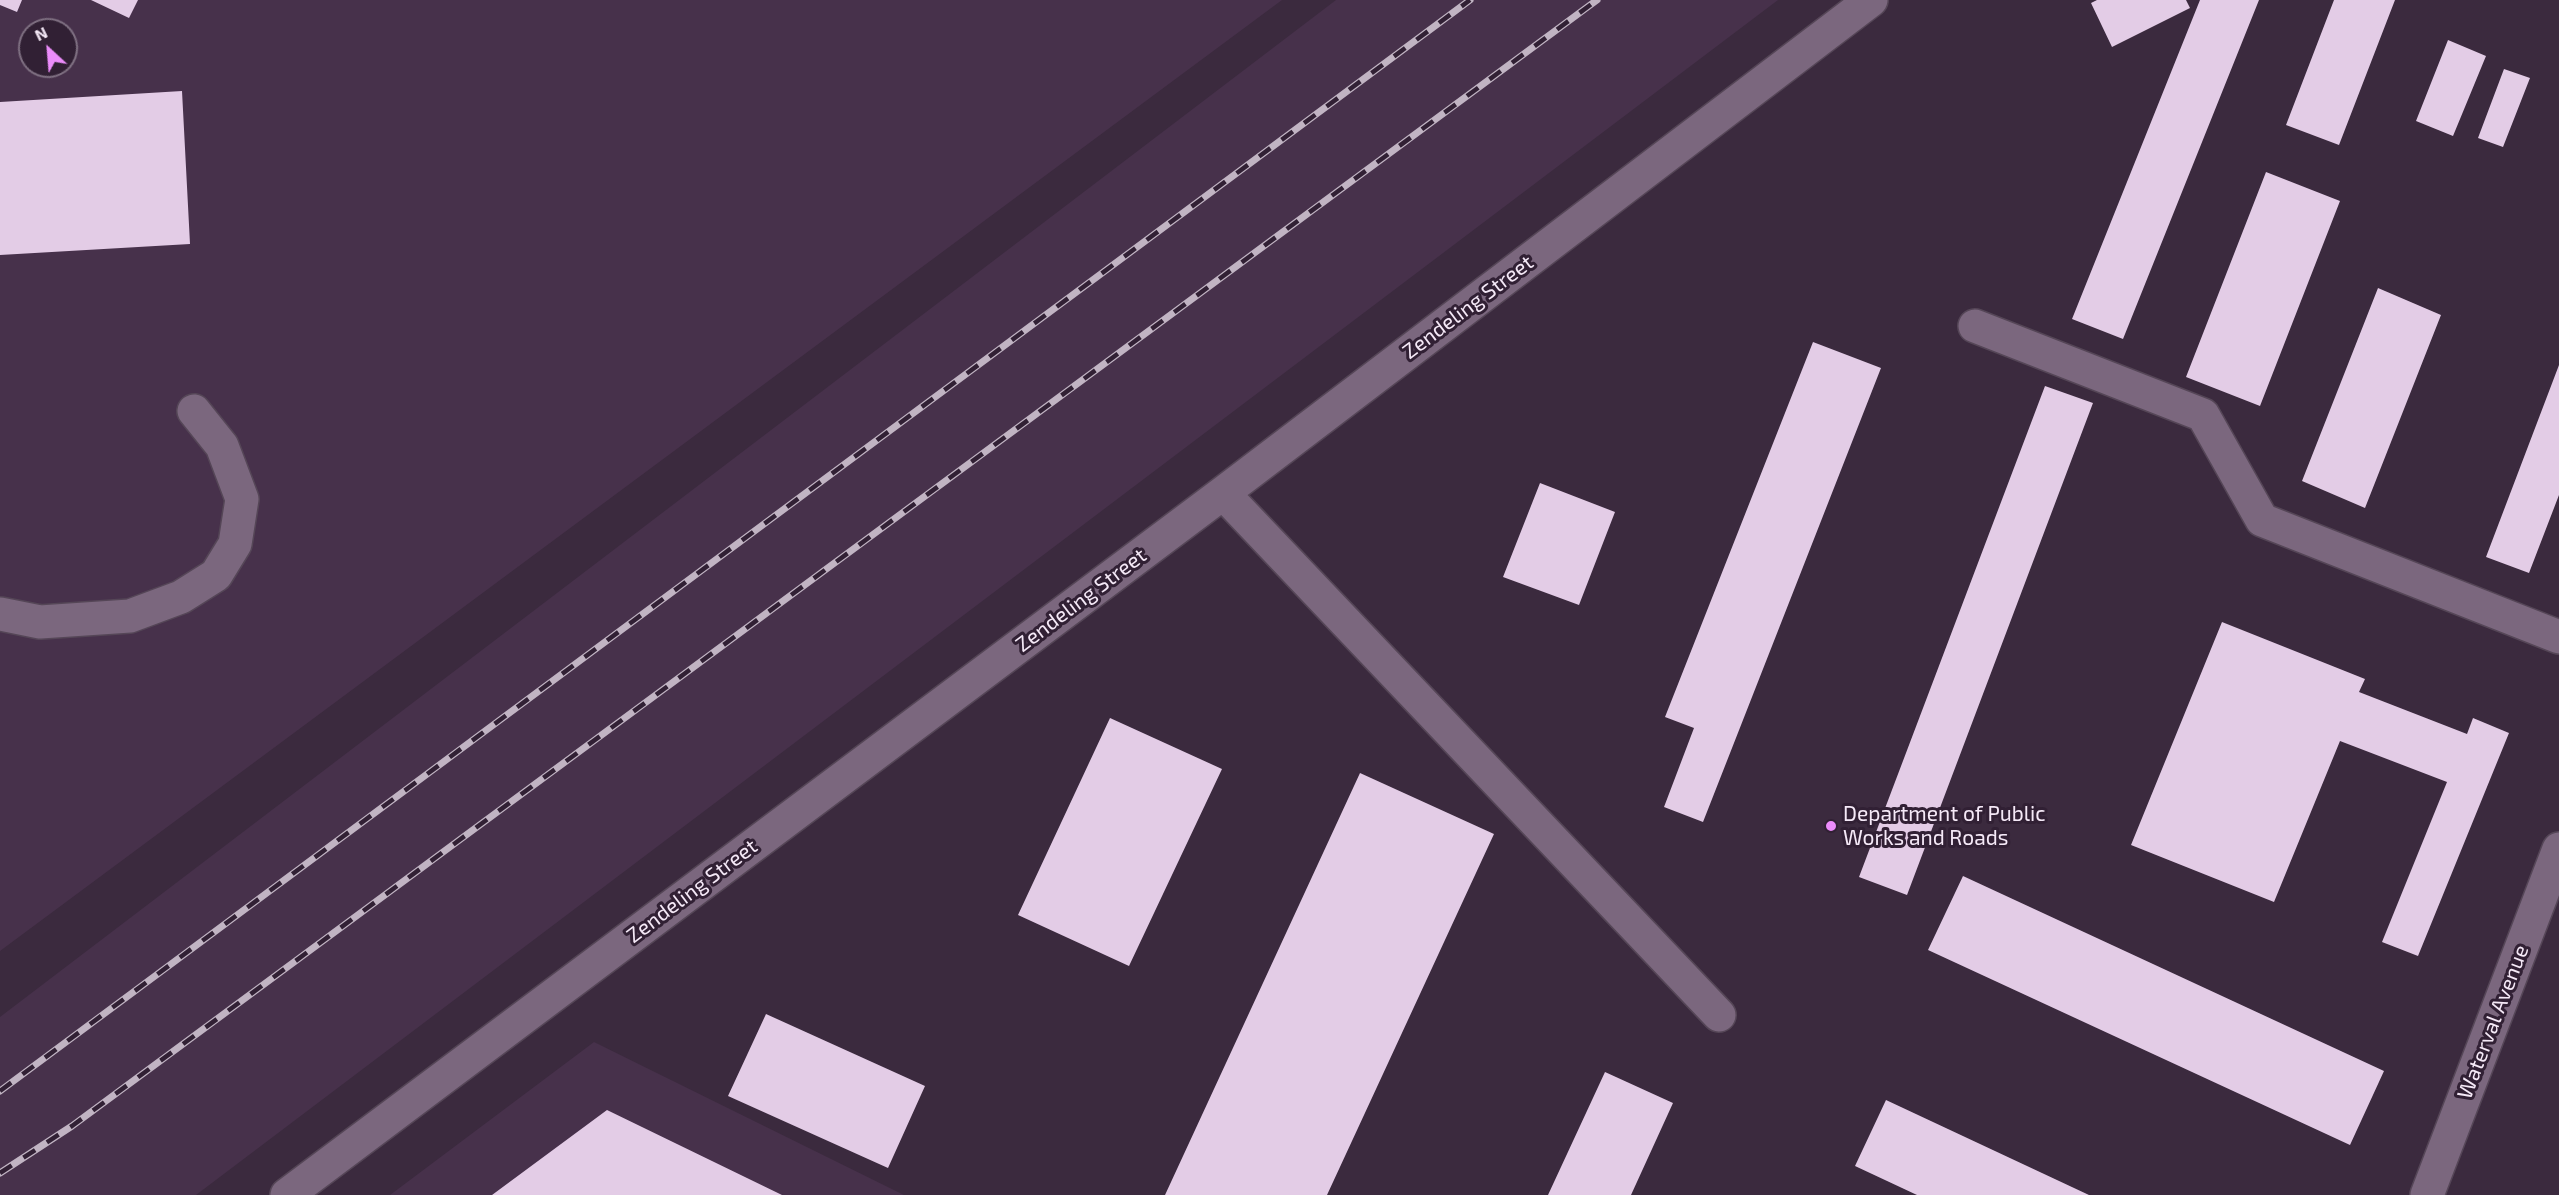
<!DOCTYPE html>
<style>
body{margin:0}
#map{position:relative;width:2559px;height:1195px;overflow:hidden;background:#3b2a3e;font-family:"Exo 2",sans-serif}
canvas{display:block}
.north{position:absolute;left:18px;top:18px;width:60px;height:60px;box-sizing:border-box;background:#312034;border:2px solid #7f7082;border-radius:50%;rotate:334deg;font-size:16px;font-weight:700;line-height:24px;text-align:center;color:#f5e9f7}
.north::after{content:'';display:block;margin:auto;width:21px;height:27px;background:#ec8cfb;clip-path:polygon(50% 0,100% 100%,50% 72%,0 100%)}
</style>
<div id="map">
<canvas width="2559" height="1195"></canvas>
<div class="north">N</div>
</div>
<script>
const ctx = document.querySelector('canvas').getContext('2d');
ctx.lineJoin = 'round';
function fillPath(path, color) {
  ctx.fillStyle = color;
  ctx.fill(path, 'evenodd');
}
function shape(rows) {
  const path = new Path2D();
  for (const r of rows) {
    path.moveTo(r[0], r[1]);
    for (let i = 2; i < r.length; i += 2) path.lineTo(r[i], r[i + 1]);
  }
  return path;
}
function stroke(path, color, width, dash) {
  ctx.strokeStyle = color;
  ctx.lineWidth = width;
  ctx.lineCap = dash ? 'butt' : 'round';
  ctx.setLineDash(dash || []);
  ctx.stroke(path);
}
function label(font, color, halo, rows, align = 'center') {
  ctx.font = font + ' "Exo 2",sans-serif';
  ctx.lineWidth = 6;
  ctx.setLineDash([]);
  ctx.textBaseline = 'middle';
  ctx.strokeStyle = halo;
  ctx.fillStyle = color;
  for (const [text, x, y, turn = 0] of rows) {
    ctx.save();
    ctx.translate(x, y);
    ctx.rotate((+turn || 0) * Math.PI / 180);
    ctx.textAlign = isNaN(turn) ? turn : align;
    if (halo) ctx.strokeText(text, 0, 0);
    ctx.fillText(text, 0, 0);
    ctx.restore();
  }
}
fillPath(shape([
 [0,0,1282,0,0,951],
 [30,30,66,30,66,66,30,66],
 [1336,0,1778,0,196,1195,0,1195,0,1017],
 [594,1042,904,1195,390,1195]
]), '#47314b');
fillPath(shape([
 [0,0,22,0,17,12,0,5],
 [91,0,138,0,129,18],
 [2097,0,2186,0,2190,8,2112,47,2091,3],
 [2200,0,2259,0,2123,339,2072,319],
 [2334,0,2395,0,2339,145,2286,125],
 [2448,40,2486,56,2453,136,2416,121],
 [2504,69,2530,78,2503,147,2478,138],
 [182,91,190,244,0,255,0,102],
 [2266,172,2340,201,2260,406,2186,377],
 [2378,288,2441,315,2365,508,2302,481],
 [1813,342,1881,368,1703,822,1664,807,1694,728,1665,717],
 [2559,365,2559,495,2529,573,2486,557],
 [2045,386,2093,403,1907,895,1859,877],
 [1540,483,1615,512,1579,605,1503,577],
 [2222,622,2365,679,2359,692,2467,734,2473,718,2509,733,2418,956,2382,942,2447,782,2340,741,2274,902,2131,845],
 [1110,718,1222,769,1129,966,1018,915],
 [1360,773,1494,834,1327,1195,1165,1195],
 [1963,876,2384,1071,2350,1145,1928,950],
 [766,1014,925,1086,888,1168,728,1096],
 [1605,1072,1673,1103,1631,1195,1548,1195],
 [1886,1100,2089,1195,1917,1195,1855,1166],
 [607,1110,782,1195,492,1195]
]), '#e3cce6');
const minor = shape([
 [1975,326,2203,415,2262,520,2559,637],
 [1223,493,1719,1015],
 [0,614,40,622,130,616,181,597,216,575,235,544,242,499,222,446,194,411],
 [287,1195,1223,493,1871,0],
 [2427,1195,2559,849]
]);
stroke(minor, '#554657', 36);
stroke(minor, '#7b677e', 33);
const rail = shape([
 [0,1091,1470,0],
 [0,1173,72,1126,1597,0]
]);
stroke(rail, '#c1b4c3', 7);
stroke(rail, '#312034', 4.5, [14]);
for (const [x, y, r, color] of [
 [1831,826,6,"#ec8cfb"]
]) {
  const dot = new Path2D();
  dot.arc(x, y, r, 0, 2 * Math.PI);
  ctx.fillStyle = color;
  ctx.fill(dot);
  stroke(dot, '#312034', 2);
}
label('21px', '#f5e9f7', '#312034', [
 ["Zendeling Street",1468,307,-37],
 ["Zendeling Street",1081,600,-37],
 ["Zendeling Street",692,891,-37],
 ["Waterval Avenue",2493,1022,-69]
]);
label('21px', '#f5e9f7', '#312034', [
 ["Department of Public",1843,814],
 ["Works and Roads",1843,838]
], 'left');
</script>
